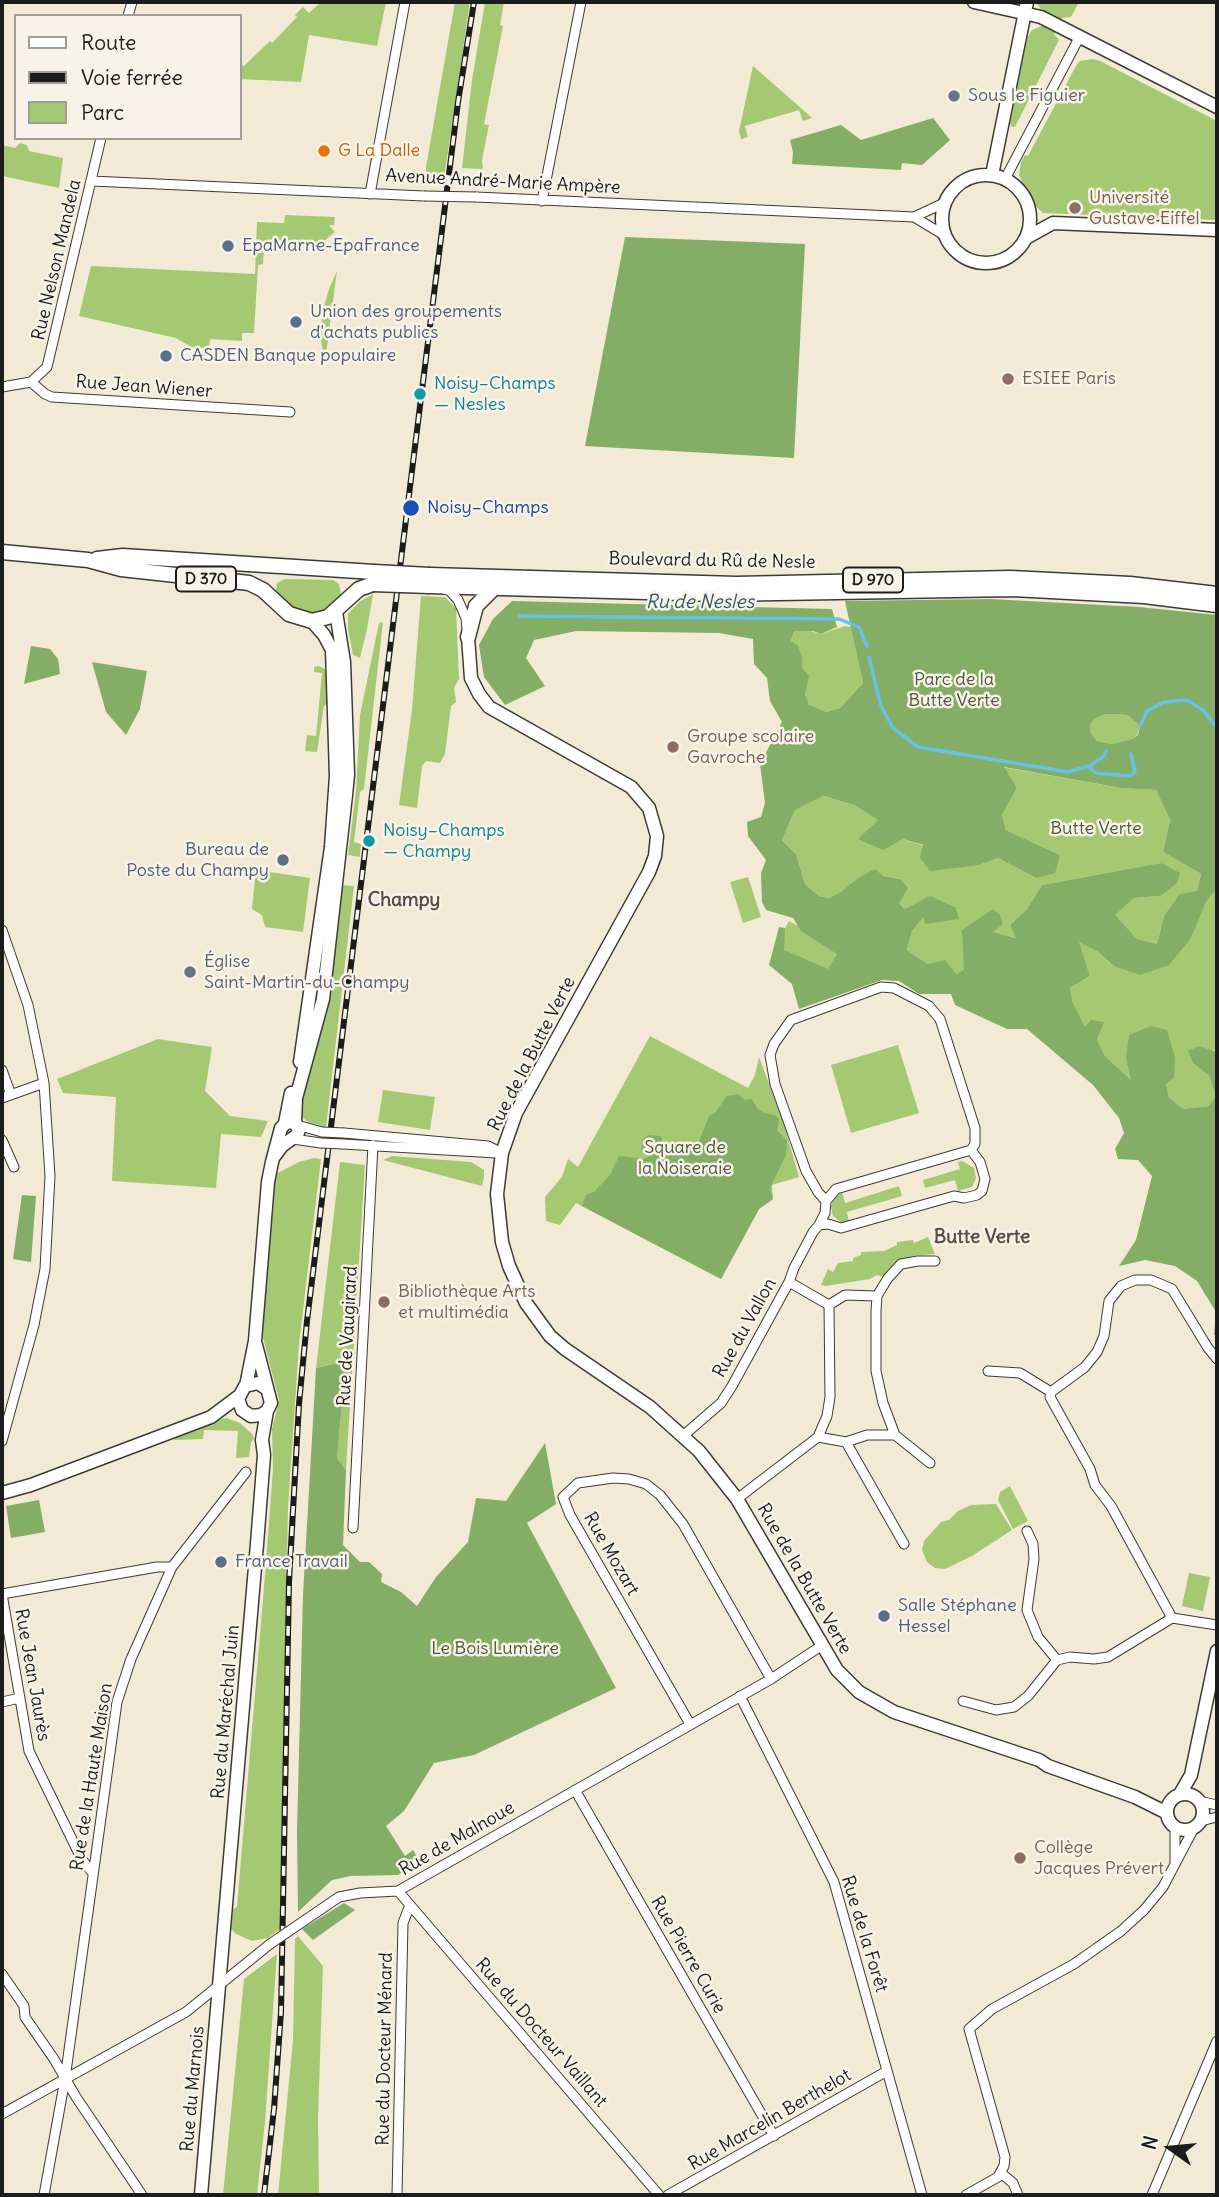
<!DOCTYPE html>
<meta charset="utf-8">
<style>
body{margin:0}
#map{position:relative;width:1219px;height:2197px;overflow:hidden;background:#f3ead5;font-family:Delius,sans-serif}
canvas{display:block}
.frame{position:absolute;inset:0;border:4px solid #1c1c1c;pointer-events:none}
.legend{position:absolute;left:14px;top:14px;width:228px;height:126px;box-sizing:border-box;background:#f7f3e8;border:2px solid #9f9d96;margin:0;padding:9px 12px;list-style:none;font-size:21px;color:#1c1c1c}
.legend li{display:flex;align-items:center;gap:14px;height:35px}
.legend b{width:35px;border:2px solid #9f9d96}
.north{position:absolute;left:1135px;top:2113px;width:70px;height:70px;-webkit-text-stroke:5px #f7f3e8;paint-order:stroke;rotate:285deg;font-size:19px;font-weight:700;line-height:28px;text-align:center;color:#1c1c1c}
.north::after{content:'';display:block;margin:auto;width:24px;height:32px;background:#1c1c1c;clip-path:polygon(50% 0,100% 100%,50% 72%,0 100%)}
</style>
<div id="map">
<canvas width="1219" height="2197"></canvas>
<div class="frame"></div>
<ul class="legend">
<li><b style="height:9px;background:#fff"></b>Route</li>
<li><b style="height:9px;background:#1c1c1c"></b>Voie ferrée</li>
<li><b style="height:19px;background:#a5c973"></b>Parc</li>
</ul>
<div class="north">N</div>
</div>
<script>
const ctx = document.querySelector('canvas').getContext('2d');
ctx.lineJoin = 'round';
function fillPath(path, color) {
  ctx.fillStyle = color;
  ctx.fill(path, 'evenodd');
}
function shape(rows) {
  const path = new Path2D();
  for (const r of rows) {
    if (r.length === 3) {
      path.moveTo(r[0] + r[2], r[1]);
      path.arc(r[0], r[1], r[2], 0, 2 * Math.PI);
      continue;
    }
    path.moveTo(r[0], r[1]);
    for (let i = 2; i < r.length; i += 2) path.lineTo(r[i], r[i + 1]);
  }
  return path;
}
function stroke(path, color, width, dash) {
  ctx.strokeStyle = color;
  ctx.lineWidth = width;
  ctx.lineCap = dash ? 'butt' : 'round';
  ctx.setLineDash(dash || []);
  ctx.stroke(path);
}
function label(font, color, halo, rows, align = 'center') {
  ctx.font = font + ' Delius,sans-serif';
  ctx.lineWidth = 5;
  ctx.setLineDash([]);
  ctx.textBaseline = 'middle';
  ctx.strokeStyle = halo;
  ctx.fillStyle = color;
  for (const [text, x, y, turn = 0] of rows) {
    ctx.save();
    ctx.translate(x, y);
    ctx.rotate((+turn || 0) * Math.PI / 180);
    ctx.textAlign = isNaN(turn) ? turn : align;
    if (halo) ctx.strokeText(text, 0, 0);
    ctx.fillText(text, 0, 0);
    ctx.restore();
  }
}
fillPath(shape([
 [321,2,386,2,377,46,309,35,301,82,240,79,240,67,242,65,244,66,270,41,272,43,297,17,295,15,303,7,309,13],
 [455,2,470,2,444,178,426,177,426,167],
 [485,2,504,2,500,25,503,26,484,124,489,125,482,160,483,169,462,168,472,80],
 [1036,2,1079,2,1071,17,1062,18,1061,20,1041,9],
 [1044,25,1056,31,1054,34,1059,40,1015,127,1012,127,1010,124,1027,38,1032,30],
 [1093,59,1100,61,1217,121,1217,220,1043,213,1031,202,1019,175,1021,162,1025,155,1028,156,1077,64,1080,61],
 [753,66,802,109,812,118,803,121,799,110,745,126,748,137,741,139,739,131],
 [20,143,27,145,29,151,63,158,59,188,2,176,2,145,15,148],
 [285,215,335,217,334,225,329,225,335,232,319,245,264,244,263,264,258,265,254,333,242,333,242,341,210,339,209,348,191,347,176,338,79,316,91,266,255,274,257,222,284,223],
 [337,271,325,362,321,341,322,314,329,289],
 [285,579,333,580,339,584,341,594,332,608,314,615,300,613,280,598,276,592,277,583],
 [373,594,367,629,360,658,353,655,348,629,348,614,359,602],
 [421,596,445,597,456,608,459,679,454,688,456,702,451,706,445,754,440,763,426,761,422,766,417,808,399,805,412,710],
 [383,622,364,789,360,792,354,842,361,844,360,857,348,855,356,791,360,715,379,623],
 [845,626,851,627,863,683,840,708,826,712,814,709,809,705,805,694,807,683,802,668,802,657,791,641,794,631,799,628,821,634],
 [319,666,328,671,329,702,324,706,317,752,305,751,307,735,316,736,322,673,314,672,314,667],
 [1106,714,1128,715,1140,726,1137,735,1132,739,1111,744,1097,741,1091,733,1090,726,1094,719],
 [1002,767,1121,788,1156,790,1170,820,1163,852,1201,874,1197,891,1164,916,1157,944,1137,939,1114,915,1134,898,1160,896,1162,863,1042,885,1027,909,1010,925,1017,938,992,932,1000,915,964,971,956,974,928,964,907,950,912,931,925,916,947,922,905,909,899,903,900,879,883,876,858,878,842,892,829,898,819,896,805,884,796,854,782,840,795,810,822,796,854,805,878,820,859,839,903,839,979,865,998,858,1036,878,1060,855,1006,830,1002,815,1017,788],
 [256,870,310,878,303,932,265,927,262,915,252,909],
 [748,877,761,917,743,923,730,882],
 [340,885,354,886,326,1127,308,1122,301,1116,303,1095,325,1017],
 [1217,888,1217,1052,1214,1050,1193,1063,1209,1076,1216,1096,1210,1106,1183,1109,1169,1099,1166,1084,1132,1081,1105,1056,1097,1039,1085,1028,1073,1003,1070,988,1090,976,1078,941,1098,952,1114,966,1191,938,1206,901],
 [789,921,849,954,833,983,773,950],
 [650,1036,748,1088,755,1075,759,1057,783,1121,799,1177,772,1185,773,1199,759,1209,721,1279,576,1203,560,1225,546,1221,545,1197,562,1177,568,1159,578,1167],
 [158,1039,212,1047,205,1091,230,1116,268,1121,261,1137,221,1134,216,1188,112,1181,116,1097,63,1093,57,1079],
 [898,1045,919,1113,851,1133,831,1065],
 [383,1090,435,1097,430,1130,378,1122],
 [392,1156,471,1162,484,1170,484,1177,482,1186,383,1160],
 [314,1158,321,1159,299,1344,288,1508,280,1929,268,1938,252,1941,236,1934,231,1929,231,1923,233,1909,237,1907,265,1575,273,1469,272,1429,279,1400,262,1334,272,1191,276,1174,299,1162],
 [962,1161,974,1168,976,1178,972,1187,958,1191,955,1180,925,1188,923,1180,960,1169,958,1162],
 [340,1162,365,1165,346,1470,337,1458,346,1361,316,1368],
 [899,1186,902,1196,847,1212,849,1222,842,1223,833,1216,831,1207,833,1200,842,1192,845,1203],
 [928,1237,935,1254,913,1256,900,1262,883,1277,877,1275,870,1279,826,1286,821,1285,828,1269,833,1272,838,1263,853,1261,853,1258,861,1255,861,1252,884,1251,897,1245,897,1242,913,1240,914,1243],
 [227,1418,240,1423,252,1434,254,1439,251,1442,249,1457,236,1458,238,1431,204,1430,203,1439,175,1440,173,1438,217,1420],
 [1010,1486,1028,1521,1013,1529,998,1500,1000,1492],
 [996,1504,1012,1530,972,1556,945,1569,935,1568,927,1562,922,1550,924,1541,941,1522,949,1520,958,1511,971,1505],
 [1189,1573,1210,1577,1203,1611,1182,1606],
 [298,1936,323,1966,318,2118,319,2195,278,2195,293,2040,295,1939],
 [277,1954,265,2122,257,2195,223,2195,244,1979]
]), '#a5c973');
fillPath(shape([
 [933,118,950,140,922,165,902,163,901,170,792,164,793,152,790,140,841,125,861,140],
 [625,237,805,244,794,458,585,446],
 [990,599,1139,607,1217,615,1217,888,1206,902,1191,938,1169,965,1140,975,1114,966,1098,952,1079,942,1090,976,1070,988,1073,1003,1085,1027,1091,1020,1104,1022,1097,1039,1105,1056,1131,1080,1126,1058,1129,1035,1151,1026,1167,1030,1175,1057,1174,1078,1166,1084,1169,1098,1183,1109,1209,1106,1216,1096,1209,1076,1193,1063,1188,1051,1199,1046,1217,1052,1217,1335,1214,1335,1216,1312,1197,1281,1175,1266,1145,1260,1119,1266,1136,1240,1152,1176,1138,1160,1118,1159,1115,1149,1124,1133,1119,1118,1093,1085,1027,1029,1007,1029,955,1005,951,994,919,994,899,981,882,980,799,1009,792,984,769,965,779,927,785,928,784,950,828,969,837,954,801,931,793,918,766,910,762,902,761,873,766,860,748,836,747,822,761,817,765,803,760,764,782,722,770,701,767,678,754,664,753,639,719,633,576,631,534,640,526,658,545,686,505,705,484,677,479,645,493,619,512,601,832,609,837,627,821,634,813,631,794,631,791,641,798,646,802,657,802,668,809,676,805,694,809,705,826,712,840,708,863,683,845,601],
 [1106,714,1128,715,1140,726,1138,735,1132,739,1111,744,1097,741,1091,733,1090,726,1094,719],
 [1004,767,1121,788,1156,790,1170,820,1163,852,1201,874,1197,891,1180,894,1164,916,1157,944,1137,939,1115,915,1134,898,1160,896,1177,883,1180,873,1161,863,1042,885,1027,909,1010,925,1016,938,993,932,1003,924,1000,915,993,909,962,930,964,970,956,974,945,960,928,964,907,950,912,931,924,917,925,924,959,919,956,908,930,896,905,909,899,903,908,888,900,879,883,876,875,869,858,878,841,892,829,898,819,896,805,884,796,854,782,840,795,810,823,796,854,805,878,820,858,839,883,850,903,839,923,845,920,858,930,871,979,865,998,858,1036,878,1055,873,1060,855,1006,830,1002,815,1017,788],
 [31,646,50,649,58,659,60,674,24,684],
 [92,662,147,671,140,709,126,735,106,712],
 [738,1094,745,1100,752,1099,757,1108,764,1113,775,1115,779,1119,777,1130,787,1141,786,1155,770,1188,773,1199,759,1209,721,1279,582,1206,586,1195,594,1192,610,1175,619,1156,643,1159,650,1157,648,1154,641,1150,644,1138,649,1135,661,1136,664,1150,686,1147,695,1150,701,1146,699,1141,709,1116,715,1113,727,1096],
 [22,1195,36,1196,31,1262,13,1259],
 [346,1361,337,1458,346,1470,343,1545,360,1562,369,1562,382,1574,381,1582,401,1592,417,1606,436,1577,468,1542,476,1498,506,1501,545,1443,556,1504,527,1523,616,1688,474,1755,434,1763,404,1811,386,1826,405,1856,413,1850,420,1862,398,1875,351,1876,332,1880,298,1912,297,1831,303,1595,316,1368],
 [39,1500,45,1532,11,1538,6,1506],
 [344,1903,355,1910,313,1940,302,1929]
]), '#84ad65');
stroke(shape([
 [519,616,839,619,859,627,867,646],
 [869,657,881,706,893,728,918,747,1068,772,1089,766,1103,757,1106,751],
 [1140,726,1147,711,1164,702,1187,700,1203,710,1217,728],
 [1089,767,1096,773,1130,776,1135,772,1131,754]
]), '#68c2e6', 3.5);
const street = shape([
 [128,16,132,2],
 [1005,179,1080,36],
 [91,181,424,196],
 [370,194,405,2],
 [476,197,914,217,944,203],
 [542,201,581,2],
 [914,217,944,235],
 [31,382,45,394,52,397,290,412],
 [2,387,31,382,47,367,101,138],
 [444,589,450,591,458,600,466,618,467,629],
 [2,930,28,1005,44,1083,50,1176,45,1269,34,1325,2,1441],
 [881,987,894,988,929,1006,940,1019,975,1128,975,1144,971,1150,836,1189,826,1201,818,1192,806,1171,775,1084,770,1055,774,1044,791,1020,881,987],
 [2,1070,11,1095],
 [2,1098,44,1083],
 [297,1125,322,1132],
 [344,1133,488,1146,502,1153],
 [293,1139,321,1143],
 [2,1140,14,1167],
 [343,1144,496,1153],
 [819,1225,828,1224,841,1228,954,1196,964,1198,977,1195,982,1191,985,1179,980,1162,971,1150],
 [789,1282,829,1305],
 [829,1305,845,1295,877,1296],
 [988,1371,1020,1373,1051,1392],
 [1051,1392,1085,1367,1097,1352,1104,1336,1109,1301,1121,1286,1135,1280,1151,1280,1172,1289,1208,1348,1217,1359],
 [1051,1392,1050,1397,1090,1469,1095,1485,1111,1506,1172,1618],
 [684,1435,721,1403,732,1386,789,1282,794,1268,813,1232,819,1225,825,1213,826,1201],
 [818,1437,846,1442,867,1435,895,1435],
 [846,1442,904,1544],
 [930,1463,895,1435,883,1403,876,1371,876,1311,877,1296,888,1278,901,1264,918,1261,935,1261],
 [737,1499,818,1437,827,1416,830,1397,829,1305],
 [353,1528,373,1145],
 [1027,1531,1033,1544,1034,1559,1027,1610,1038,1637,1057,1660],
 [2,1594,29,1751,82,1860,92,1872],
 [2,1594,157,1567,172,1567],
 [740,1696,834,1882,922,2195],
 [963,1701,996,1710,1014,1707,1028,1696,1057,1660,1070,1657,1094,1659,1108,1657,1172,1618,1217,1625],
 [2,1702,20,1698],
 [690,1724,570,1515,563,1497,578,1483,613,1478,629,1479,646,1484,660,1495,683,1524,771,1679],
 [575,1790,774,2136],
 [1199,1801,1217,1805],
 [1201,1821,1217,1817],
 [1175,1863,1175,1828],
 [398,1891,659,2195],
 [317,1912,339,1897,360,1893,398,1891,771,1679,821,1646],
 [2,1974,24,2006,25,2017,54,2059,76,2097,142,2195],
 [2,2114,186,2012,270,1944],
 [1001,2173,1013,2183,1018,2195],
 [44,2195,65,2079,117,1702,131,1659,172,1567,246,1472],
 [397,2195,403,1923,410,1905],
 [668,2195,887,2071],
 [966,2195,998,2177,1004,2166,1005,2157,969,2029,992,2009,1074,1964,1121,1931,1144,1910,1163,1887,1194,1828],
 [1152,2195,1217,2041]
]);
const secondary = shape([
 [974,2,1041,17,1217,107],
 [986,219,44],
 [992,175,1027,2],
 [1026,238,1053,223,1217,230],
 [468,637,471,678,479,694,489,707,631,787,649,808,657,836,655,856,649,872,516,1113,502,1153,497,1194,502,1242,509,1266,526,1303,550,1336,565,1349,650,1407,699,1451,737,1499,837,1670,859,1692,894,1712,1039,1760,1048,1766,1135,1797,1167,1813],
 [300,1062,331,847,336,776,332,650,324,635,312,621],
 [285,1123,291,1093],
 [295,1123,296,1098,323,999,346,795,348,775,344,662,336,612],
 [256,1345,271,1403,267,1411,261,1415,251,1416,242,1410,238,1399,245,1386,258,1383,267,1389],
 [246,1386,255,1341,268,1182,272,1162,281,1128,287,1122,295,1123,299,1130,297,1135,282,1146,273,1158],
 [2,1493,31,1485,211,1417,239,1396],
 [1185,1812,18],
 [1180,1794,1191,1775,1217,1651],
 [201,2195,257,1544,264,1455,262,1440,267,1411]
]);
const primary = shape([
 [2,552,88,560,121,569,249,583,263,590,289,614,312,621,328,617,359,589,373,584],
 [97,559,123,556,374,572],
 [430,575,736,584,1011,578,1130,584,1217,594],
 [429,586,719,594,1013,589,1144,596,1217,605],
 [468,637,476,606,494,588]
]);
stroke(street, '#3c3b38', 11);
stroke(secondary, '#3c3b38', 15);
stroke(primary, '#3c3b38', 17);
stroke(street, '#fff', 9);
stroke(secondary, '#fff', 12);
stroke(primary, '#fff', 14);
const rail = shape([
 [264,2195,274,2109,281,2012,289,1582,299,1404,307,1321,420,406,458,102,474,2]
]);
stroke(rail, '#1c1c1c', 6);
stroke(rail, '#f7f3e8', 3.5, [10]);
const streetBridge = shape([
 [424,196,476,197],
 [322,1132,344,1133],
 [321,1143,343,1144],
 [270,1944,317,1912]
]);
const primaryBridge = shape([
 [374,572,430,575],
 [373,584,429,586]
]);
stroke(streetBridge, '#3c3b38', 11, []);
stroke(primaryBridge, '#3c3b38', 17, []);
stroke(streetBridge, '#fff', 9);
stroke(primaryBridge, '#fff', 14);
for (const [x, y, r, color] of [
 [954,96,7,"#6b7280"],
 [324,151,7,"#e8710a"],
 [1075,208,7,"#8d6e63"],
 [228,246,7,"#5c6f8a"],
 [296,322,7,"#5c6f8a"],
 [166,356,7,"#5c6f8a"],
 [1008,379,7,"#8d6e63"],
 [420,394,7,"#0f9aa8"],
 [411,508,9,"#1a4fb4"],
 [673,747,7,"#8d6e63"],
 [369,841,7,"#0f9aa8"],
 [283,860,7,"#5c6f8a"],
 [190,972,7,"#6b7280"],
 [384,1302,7,"#8d6e63"],
 [221,1562,7,"#5c6f8a"],
 [884,1616,7,"#5c6f8a"],
 [1020,1858,7,"#8d6e63"]
]) {
  const dot = new Path2D();
  dot.arc(x, y, r, 0, 2 * Math.PI);
  ctx.fillStyle = color;
  ctx.fill(dot);
  stroke(dot, '#f7f3e8', 2.5);
}
for (const [x, y, w] of [
 [206,579,60],
 [873,580,60]
]) {
  const box = new Path2D();
  box.roundRect(x - w / 2, y - 12.5, w, 25, 5);
  ctx.fillStyle = '#f7f3e8';
  ctx.fill(box);
  stroke(box, '#1c1c1c', 2);
}
label('bold 16px', '#1c1c1c', null, [
 ["D 370",206,579],
 ["D 970",873,580]
]);
label('18px', '#5b616d', '#f7f3e8', [
 ["Sous le Figuier",968,96],
 ["Église",204,962],
 ["Saint-Martin-du-Champy",204,983]
], 'left');
label('18px', '#c56008', '#f7f3e8', [
 ["G La Dalle",338,151]
], 'left');
label('18px', '#1c1c1c', '#f7f3e8', [
 ["Avenue André-Marie Ampère",503,182,3],
 ["Rue Nelson Mandela",57,260,-77],
 ["Rue Jean Wiener",144,387,4],
 ["Boulevard du Rû de Nesle",712,561,1],
 ["Rue de la Butte Verte",532,1054,-63],
 ["Rue du Vallon",745,1328,-61],
 ["Rue de Vaugirard",348,1336,-87],
 ["Rue Mozart",611,1554,60],
 ["Rue de la Butte Verte",804,1579,60],
 ["Rue Jean Jaurès",32,1675,80],
 ["Rue du Maréchal Juin",226,1712,-85],
 ["Rue de la Haute Maison",92,1777,-81],
 ["Rue de Malnoue",457,1839,-30],
 ["Rue de la Forêt",864,1934,73],
 ["Rue Pierre Curie",688,1955,60],
 ["Rue du Docteur Vaillant",541,2033,49],
 ["Rue du Docteur Ménard",385,2049,-89],
 ["Rue du Marnois",193,2089,-85],
 ["Rue Marcelin Berthelot",770,2120,-30]
]);
label('18px', '#785e54', '#f7f3e8', [
 ["Université",1089,198],
 ["Gustave Eiffel",1089,219],
 ["ESIEE Paris",1022,379],
 ["Groupe scolaire",687,737],
 ["Gavroche",687,758],
 ["Bibliothèque Arts",398,1292],
 ["et multimédia",398,1313],
 ["Collège",1034,1848],
 ["Jacques Prévert",1034,1869]
], 'left');
label('18px', '#4e5e75', '#f7f3e8', [
 ["EpaMarne-EpaFrance",242,246],
 ["Union des groupements",310,312],
 ["d'achats publics",310,333],
 ["CASDEN Banque populaire",180,356],
 ["Bureau de",269,850,"right"],
 ["Poste du Champy",269,871,"right"],
 ["France Travail",235,1562],
 ["Salle Stéphane",898,1606],
 ["Hessel",898,1627]
], 'left');
label('18px', '#0d838f', '#f7f3e8', [
 ["Noisy–Champs",434,384],
 ["— Nesles",434,405],
 ["Noisy–Champs",383,831],
 ["— Champy",383,852]
], 'left');
label('18px', '#164399', '#f7f3e8', [
 ["Noisy–Champs",427,508]
], 'left');
label('18px', '#4c593a', '#f7f3e8', [
 ["Parc de la",954,680],
 ["Butte Verte",954,701],
 ["Butte Verte",1096,829],
 ["Square de",685,1148],
 ["la Noiseraie",685,1169],
 ["Le Bois Lumière",495,1649]
]);
label('italic 19px', '#375663', '#f7f3e8', [
 ["Ru de Nesles",700,603]
]);
label('bold 19px', '#5c4b44', '#f7f3e8', [
 ["Champy",404,901],
 ["Butte Verte",982,1238]
]);
</script>
